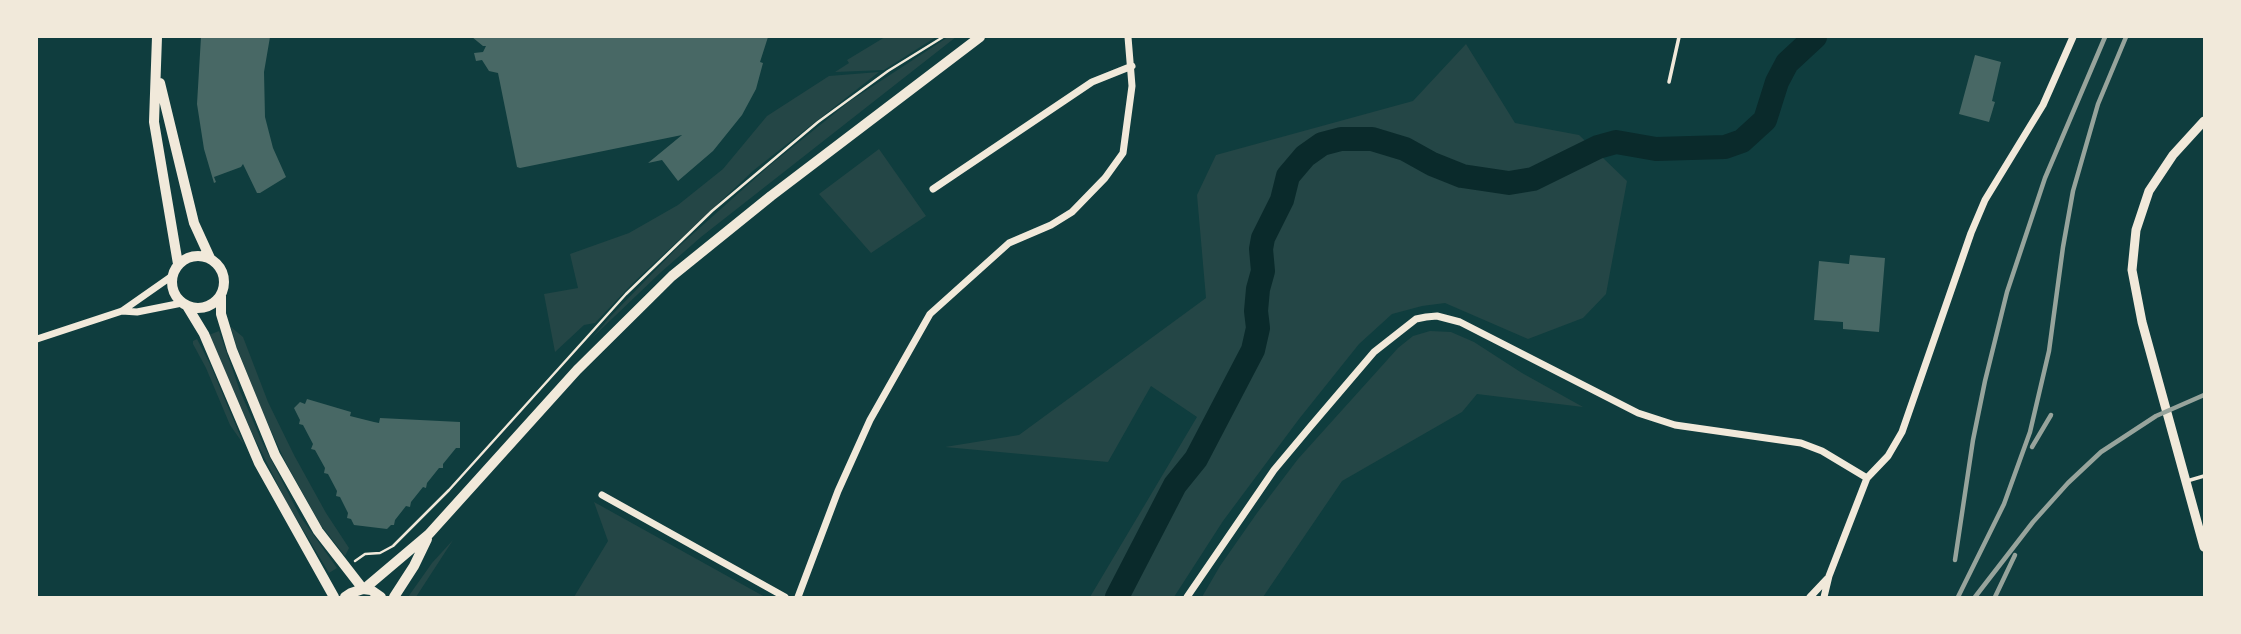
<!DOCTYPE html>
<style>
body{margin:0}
#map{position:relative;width:2241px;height:634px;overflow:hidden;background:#0f3d3e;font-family:"IBM Plex Sans",sans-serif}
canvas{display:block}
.frame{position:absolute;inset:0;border:38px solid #f1e9da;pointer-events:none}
</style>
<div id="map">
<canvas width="2241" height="634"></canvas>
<div class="frame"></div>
</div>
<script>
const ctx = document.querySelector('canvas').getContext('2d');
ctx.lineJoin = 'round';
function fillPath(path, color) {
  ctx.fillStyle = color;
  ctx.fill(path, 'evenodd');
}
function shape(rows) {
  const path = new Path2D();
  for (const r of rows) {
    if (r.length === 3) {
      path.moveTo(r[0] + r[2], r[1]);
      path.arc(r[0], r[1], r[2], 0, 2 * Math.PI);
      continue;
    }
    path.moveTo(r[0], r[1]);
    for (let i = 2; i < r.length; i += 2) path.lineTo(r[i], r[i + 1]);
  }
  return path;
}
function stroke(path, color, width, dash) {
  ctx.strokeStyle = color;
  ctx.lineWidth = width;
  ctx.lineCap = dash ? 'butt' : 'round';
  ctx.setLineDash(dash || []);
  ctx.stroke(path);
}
fillPath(shape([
 [885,37,936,37,884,70,835,72,849,63,847,60],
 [948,37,956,37,701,237,660,273,592,338,610,317,676,249,769,166,850,101],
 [1466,44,1515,123,1579,135,1627,181,1606,294,1583,318,1528,339,1445,303,1422,306,1392,314,1359,344,1299,419,1223,521,1174,597,1090,597,1197,417,1151,386,1108,462,945,447,1019,435,1206,298,1197,195,1216,155,1413,101],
 [879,72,754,170,633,283,595,323,584,325,555,352,544,294,578,288,570,254,629,233,678,205,723,169,767,116,829,76],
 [879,149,926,216,871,253,819,194],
 [231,327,243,337,268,402,294,455,326,513,349,548,345,556,320,524,285,461,262,411,236,345],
 [219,331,240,391,263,444,300,516,337,568,329,573,287,503,252,433,209,335],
 [1430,331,1451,332,1474,342,1522,373,1583,407,1477,394,1462,412,1342,481,1263,597,1202,597,1220,566,1257,513,1298,459,1398,348,1413,336],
 [197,339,210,364,244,445,230,425,206,368,193,344,193,341],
 [594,502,765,597,574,597,608,541],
 [453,540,416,597,408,597,432,563]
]), '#244646');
stroke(shape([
 [1117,597,1175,485,1196,459,1253,350,1258,328,1256,311,1258,289,1263,271,1261,249,1263,238,1282,200,1288,176,1305,156,1322,144,1341,139,1372,139,1405,149,1432,164,1462,176,1509,183,1533,179,1598,147,1616,142,1656,149,1725,147,1742,141,1765,120,1777,82,1787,63,1815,37]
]), '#0a2a2b', 24);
fillPath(shape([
 [201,37,270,37,264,72,265,117,273,148,286,177,260,193,257,193,243,164,241,167,214,177,216,182,214,183,204,149,197,104],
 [472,37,768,37,760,62,763,63,756,89,742,115,713,151,678,181,662,160,648,163,682,135,520,168,517,167,498,73,489,71,482,60,476,61,474,53,483,52,486,46,483,46],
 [1975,55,2001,62,1992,101,1995,102,1989,122,1959,114],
 [1850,255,1885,258,1879,332,1843,329,1843,322,1814,320,1819,261,1849,264],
 [307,399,351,412,350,416,374,422,379,423,380,418,460,422,460,448,456,448,443,464,443,468,439,468,427,483,426,488,423,487,411,502,410,507,406,506,395,520,394,525,391,525,387,529,354,525,351,519,347,518,348,513,340,497,336,496,337,491,328,474,324,473,325,468,315,450,311,449,313,444,303,425,299,424,300,420,294,408,300,402,305,404]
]), '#486865');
stroke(shape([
 [355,561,365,554,380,553,393,546,449,490,626,294,712,211,818,122,888,71,943,37]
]), '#f1e9da', 2.5);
stroke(shape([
 [1669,82,1679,37],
 [2187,481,2204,476]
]), '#f1e9da', 3.5);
stroke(shape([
 [933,189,1092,82,1132,66],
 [122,311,137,312,182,303],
 [37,339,122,311,172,276],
 [602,495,785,597],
 [798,597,838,491,870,420,930,314,1009,243,1051,225,1072,212,1105,178,1123,153,1132,86,1128,37],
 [1187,597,1274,470,1310,427,1374,352,1416,319,1426,317,1437,316,1460,322,1638,413,1675,425,1801,443,1822,451,1867,478],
 [1810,597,1827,579],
 [1824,597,1829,576,1867,478,1888,456,1902,432,1971,233,1985,200,2043,105,2073,37]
]), '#f1e9da', 7);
stroke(shape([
 [2204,121,2173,155,2149,191,2136,230,2132,270,2142,322,2204,547]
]), '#f1e9da', 9);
stroke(shape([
 [157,37,154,122,178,264],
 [160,83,194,223,210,258],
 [198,282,26],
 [221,296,221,314,232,350,275,455,318,531,363,589],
 [187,306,204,334,259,463,334,597],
 [364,589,429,534,577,370,672,276,771,196,980,37],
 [345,597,351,593,363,589,371,590,381,597],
 [394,597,414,566,427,539]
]), '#f1e9da', 10);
stroke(shape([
 [2032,447,2051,415],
 [1955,560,1973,440,1985,381,2007,292,2045,178,2105,37],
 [1958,597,2004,504,2030,432,2049,351,2063,247,2073,191,2098,104,2126,37],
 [1975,597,2033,522,2068,483,2101,452,2156,416,2204,395],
 [1995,597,2015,555]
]), '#97a49c', 4.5);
</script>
